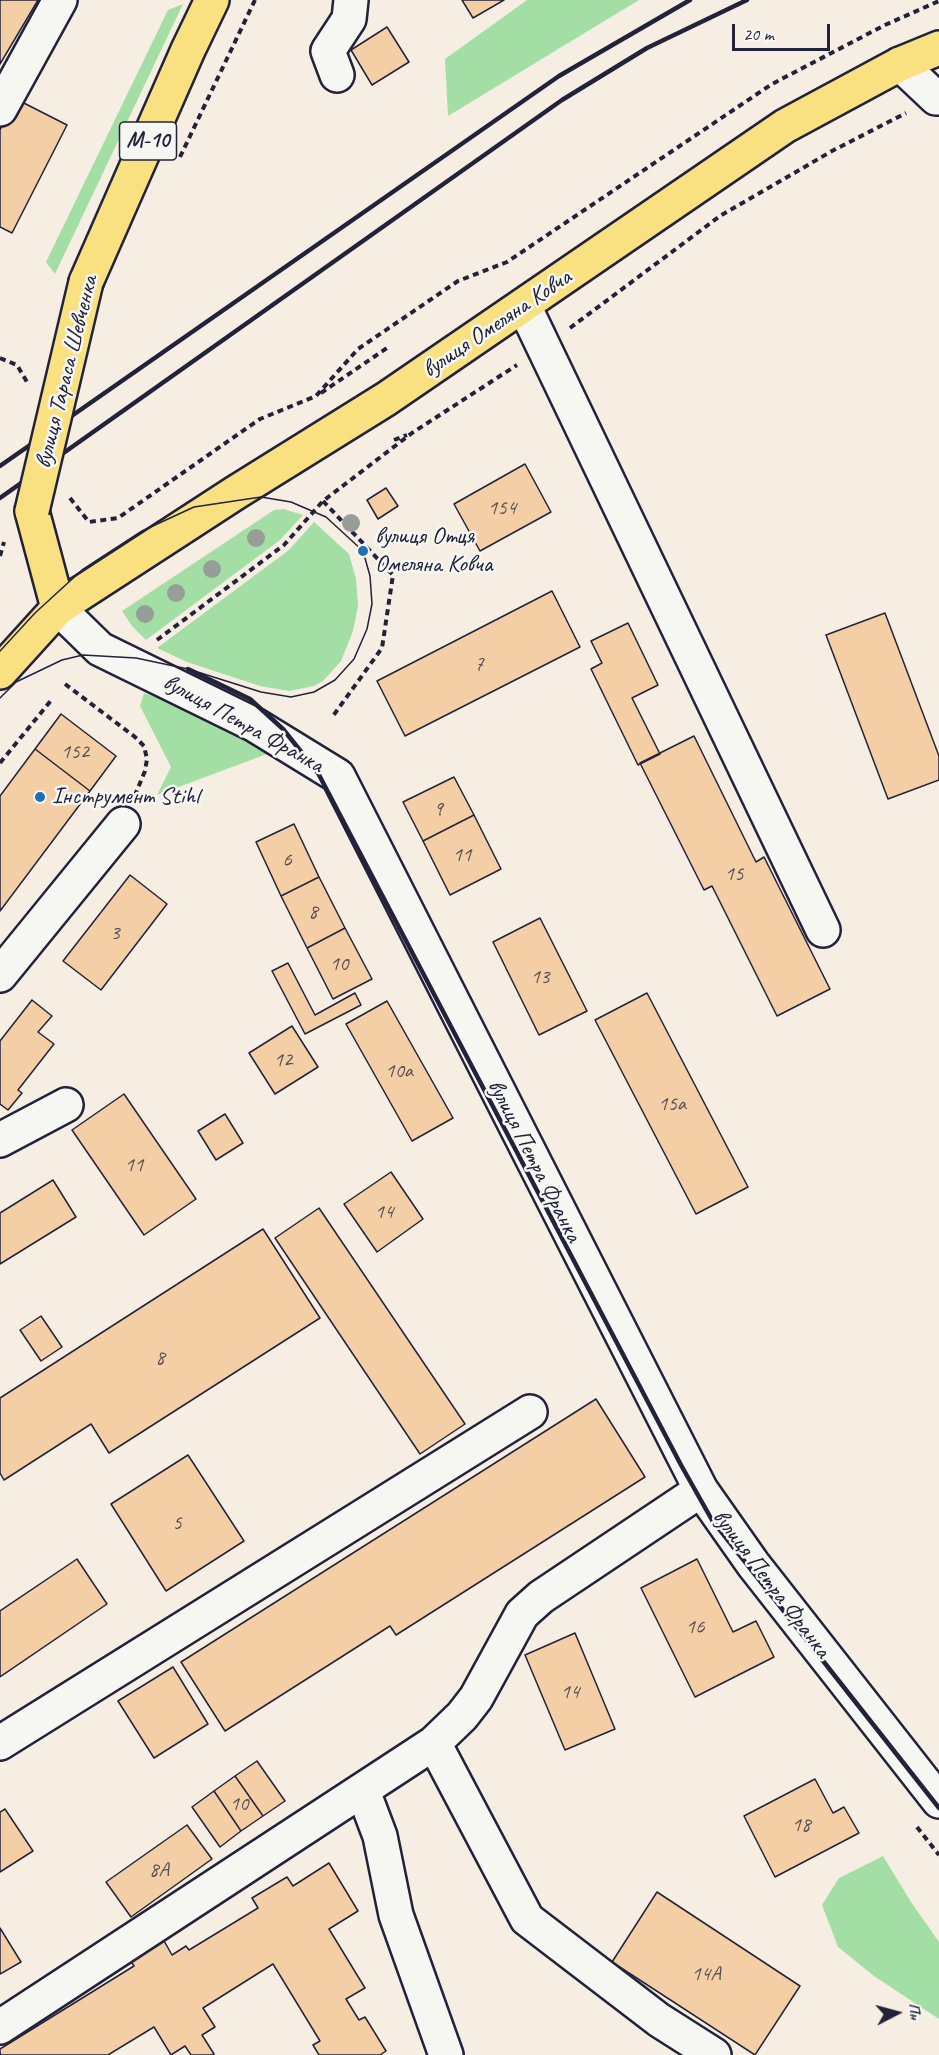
<!DOCTYPE html>
<meta charset="utf-8">
<style>
body{margin:0}
#map{position:relative;width:939px;height:2055px;overflow:hidden;background:#f6eee2;font-family:Caveat,sans-serif}
canvas{display:block}
.north{position:absolute;left:867px;top:1983px;width:60px;height:60px;-webkit-text-stroke:4px #f6f6f2;paint-order:stroke;rotate:84deg;font-size:16px;font-weight:700;line-height:24px;text-align:center;color:#22223b}
.north::after{content:'';display:block;margin:auto;width:21px;height:27px;background:#22223b;clip-path:polygon(50% 0,100% 100%,50% 72%,0 100%)}
.scale{position:absolute;left:732px;top:24px;width:98px;height:27px;box-sizing:border-box;border:3px solid #22223b;border-top:0;padding-left:8px;font-size:18px;line-height:21px;white-space:nowrap;color:#22223b;-webkit-text-stroke:4px #f6f6f2;paint-order:stroke}
</style>
<div id="map">
<canvas width="939" height="2055"></canvas>
<div class="north">Пн</div>
<div class="scale">20 m</div>
</div>
<script>
const ctx = document.querySelector('canvas').getContext('2d');
ctx.lineJoin = 'round';
function fillPath(path, color) {
  ctx.fillStyle = color;
  ctx.fill(path, 'evenodd');
}
function shape(rows) {
  const path = new Path2D();
  for (const r of rows) {
    path.moveTo(r[0], r[1]);
    for (let i = 2; i < r.length; i += 2) path.lineTo(r[i], r[i + 1]);
  }
  return path;
}
function stroke(path, color, width, dash) {
  ctx.strokeStyle = color;
  ctx.lineWidth = width;
  ctx.lineCap = dash ? 'butt' : 'round';
  ctx.setLineDash(dash || []);
  ctx.stroke(path);
}
function label(font, color, halo, rows, align = 'center') {
  ctx.font = font + ' Caveat,sans-serif';
  ctx.lineWidth = 5;
  ctx.setLineDash([]);
  ctx.textBaseline = 'middle';
  ctx.strokeStyle = halo;
  ctx.fillStyle = color;
  for (const [text, x, y, turn = 0] of rows) {
    ctx.save();
    ctx.translate(x, y);
    ctx.rotate((+turn || 0) * Math.PI / 180);
    ctx.textAlign = isNaN(turn) ? turn : align;
    if (halo) ctx.strokeText(text, 0, 0);
    ctx.fillText(text, 0, 0);
    ctx.restore();
  }
}
fillPath(shape([
 [527,0,639,0,448,116,445,59],
 [183,4,55,274,46,262,168,10],
 [284,509,303,515,280,540,146,640,132,626,122,611,274,510],
 [314,522,349,554,356,579,358,606,353,631,341,661,323,681,314,686,289,691,260,686,187,662,157,648,289,550],
 [144,693,218,717,267,754,157,795,171,767,140,706],
 [883,1856,911,1902,939,1942,939,2019,874,1976,838,1947,822,1905,839,1878]
]), '#a3dea4');
const building = shape([
 [0,0,38,0,0,64,0,0],
 [462,0,504,0,473,18,462,0],
 [387,27,409,62,372,85,351,50,387,27],
 [16,99,67,125,12,233,0,227,0,130,16,99],
 [525,464,551,512,480,551,454,504,525,464],
 [386,488,398,506,378,519,367,500,386,488],
 [552,591,580,647,405,736,377,681,552,591],
 [885,613,939,756,939,780,888,799,826,635,885,613],
 [628,623,658,685,632,698,660,754,638,765,591,669,602,663,591,641,628,623],
 [61,714,116,756,90,791,35,749,61,714],
 [694,736,756,862,764,857,830,989,777,1016,712,886,704,890,640,763,694,736],
 [35,749,90,791,0,911,0,796,35,749],
 [454,777,474,815,423,841,403,802,454,777],
 [474,815,501,869,450,895,423,841,474,815],
 [294,824,319,877,281,896,256,842,294,824],
 [130,875,167,904,101,990,63,961,130,875],
 [319,877,345,928,307,948,281,896,319,877],
 [540,918,587,1011,539,1035,493,942,540,918],
 [345,928,372,979,333,999,307,948,345,928],
 [288,963,315,1015,355,993,361,1005,305,1034,272,971,288,963],
 [647,993,748,1187,696,1214,595,1020,647,993],
 [32,1000,52,1016,38,1032,54,1044,18,1090,22,1093,8,1110,0,1104,0,1041,32,1000],
 [387,1001,453,1118,412,1141,346,1024,387,1001],
 [292,1026,318,1067,275,1094,249,1053,292,1026],
 [124,1094,196,1199,144,1235,72,1130,124,1094],
 [225,1114,243,1143,216,1160,198,1131,225,1114],
 [391,1172,423,1219,377,1252,344,1204,391,1172],
 [53,1180,76,1217,0,1264,0,1213,53,1180],
 [319,1208,465,1424,420,1454,275,1238,319,1208],
 [263,1229,320,1318,109,1453,91,1424,4,1480,0,1473,0,1398,263,1229],
 [41,1316,62,1347,41,1361,20,1330,41,1316],
 [596,1399,645,1477,396,1635,390,1626,225,1731,181,1662,596,1399],
 [188,1455,244,1541,166,1591,111,1504,188,1455],
 [77,1559,107,1604,0,1677,0,1611,77,1559],
 [697,1559,733,1632,756,1621,774,1657,695,1697,641,1588,697,1559],
 [575,1633,615,1729,565,1750,525,1655,575,1633],
 [173,1667,208,1724,154,1758,118,1701,173,1667],
 [257,1761,285,1801,263,1816,235,1776,257,1761],
 [235,1776,263,1816,241,1831,214,1791,235,1776],
 [815,1779,833,1813,844,1807,859,1833,775,1877,744,1816,815,1779],
 [214,1791,241,1831,220,1847,192,1807,214,1791],
 [5,1809,33,1851,0,1872,0,1812,5,1809],
 [187,1825,212,1859,131,1917,106,1882,187,1825],
 [329,1863,358,1911,329,1929,365,1988,346,1999,359,2020,365,2017,386,2051,380,2055,319,2055,313,2045,320,2041,273,1964,203,2008,215,2027,202,2035,214,2054,212,2055,191,2055,185,2046,171,2055,154,2027,108,2055,1,2055,0,2053,0,2049,134,1966,130,1960,163,1939,172,1955,186,1946,189,1950,258,1908,252,1898,287,1877,293,1886,329,1863],
 [657,1892,800,1986,755,2055,612,1962,657,1892],
 [0,1928,21,1962,0,1974,0,1928]
]);
fillPath(building, '#f4cea4');
stroke(building, '#22223b', 1.5);
const minor = shape([
 [900,64,936,98,939,98],
 [337,75,328,51,349,19,351,0],
 [0,109,60,0],
 [524,306,823,930],
 [58,608,100,649,255,725,338,776,701,1490,753,1564,939,1801],
 [0,975,123,824],
 [0,1140,66,1105],
 [0,1743,530,1412],
 [434,1743,527,1919,659,2020,714,2055],
 [363,1791,380,1836,396,1915,446,2055],
 [0,2027,434,1743,462,1716,476,1698,522,1614,541,1597,701,1490]
]);
const major = shape([
 [86,282,188,50,212,0],
 [32,511,58,608],
 [0,672,58,608,235,493,386,399,785,126,900,64,939,48]
]);
stroke(minor, '#22223b', 38);
stroke(major, '#22223b', 38);
stroke(shape([
 [180,157,255,0],
 [570,328,720,216,832,151,906,113],
 [0,358,17,365,27,382],
 [321,393,387,348],
 [394,440,407,435],
 [70,498,89,522,118,518,260,419,316,396,358,349,458,281,507,262,772,84,885,25,939,1],
 [323,501,393,575,382,648,333,716],
 [0,556,4,542],
 [157,640,284,545,323,501,412,433,517,365],
 [65,684,135,737,144,746,147,759,145,771,135,795],
 [0,763,53,698],
 [917,1827,939,1855]
]), '#22223b', 4, [6, 4.5]);
stroke(minor, '#f6f6f2', 33);
stroke(major, '#f9e181', 33);
stroke(shape([
 [0,651,35,613,82,570,142,531,194,507,261,497,291,502,326,517,363,551,370,576,372,604,367,629,354,659,335,680,314,692,291,697,261,692,188,669,136,658,83,655,62,660,16,682,0,698]
]), '#22223b', 1.5);
stroke(shape([
 [0,466,559,76,690,0],
 [0,498,562,100,647,48,747,0],
 [188,669,250,699,283,729,318,773,681,1465,712,1520,939,1808]
]), '#22223b', 4.5);
const majorBridge = shape([
 [32,511,86,282]
]);
stroke(majorBridge, '#22223b', 38, []);
stroke(majorBridge, '#f9e181', 33);
ctx.fillStyle = '#979d97';
for (const [x, y] of [
 [351,523],
 [256,538],
 [212,569],
 [176,593],
 [145,614]
]) {
  ctx.beginPath();
  ctx.arc(x, y, 9, 0, 2 * Math.PI);
  ctx.fill();
}
for (const [x, y, r, color] of [
 [363,551,6,"#1f6fb2"],
 [40,797,6,"#1f6fb2"]
]) {
  const dot = new Path2D();
  dot.arc(x, y, r, 0, 2 * Math.PI);
  ctx.fillStyle = color;
  ctx.fill(dot);
  stroke(dot, '#f6f6f2', 2);
}
label('21px', '#564d55', null, [
 ["154",502,508],
 ["7",479,664],
 ["152",75,752],
 ["9",438,809],
 ["11",462,855],
 ["6",287,860],
 ["15",734,874],
 ["8",313,912],
 ["3",115,933],
 ["10",339,964],
 ["13",540,977],
 ["12",283,1060],
 ["10а",399,1071],
 ["15а",672,1104],
 ["11",134,1165],
 ["14",384,1212],
 ["8",160,1358],
 ["5",177,1523],
 ["16",695,1627],
 ["14",570,1692],
 ["10",239,1804],
 ["18",801,1825],
 ["8А",159,1870],
 ["14А",706,1974]
]);
for (const [x, y, w] of [
 [148,141,57]
]) {
  const box = new Path2D();
  box.roundRect(x - w / 2, y - 19, w, 38, 4.5);
  ctx.fillStyle = '#f6f6f2';
  ctx.fill(box);
  stroke(box, '#22223b', 1.5);
}
label('bold 22px', '#22223b', null, [
 ["М-10",148,141]
]);
label('24px', '#22223b', '#f6f6f2', [
 ["вулиця Омеляна Ковча",497,324,-34],
 ["вулиця Тараса Шевченка",67,372,-76],
 ["вулиця Петра Франка",243,724,29],
 ["вулиця Петра Франка",534,1161,63],
 ["вулиця Петра Франка",771,1584,53]
]);
label('24px', '#22223b', '#f6f6f2', [
 ["вулиця Отця",375,537],
 ["Омеляна Ковча",375,565],
 ["Інструмент Stihl",52,797]
], 'left');
</script>
